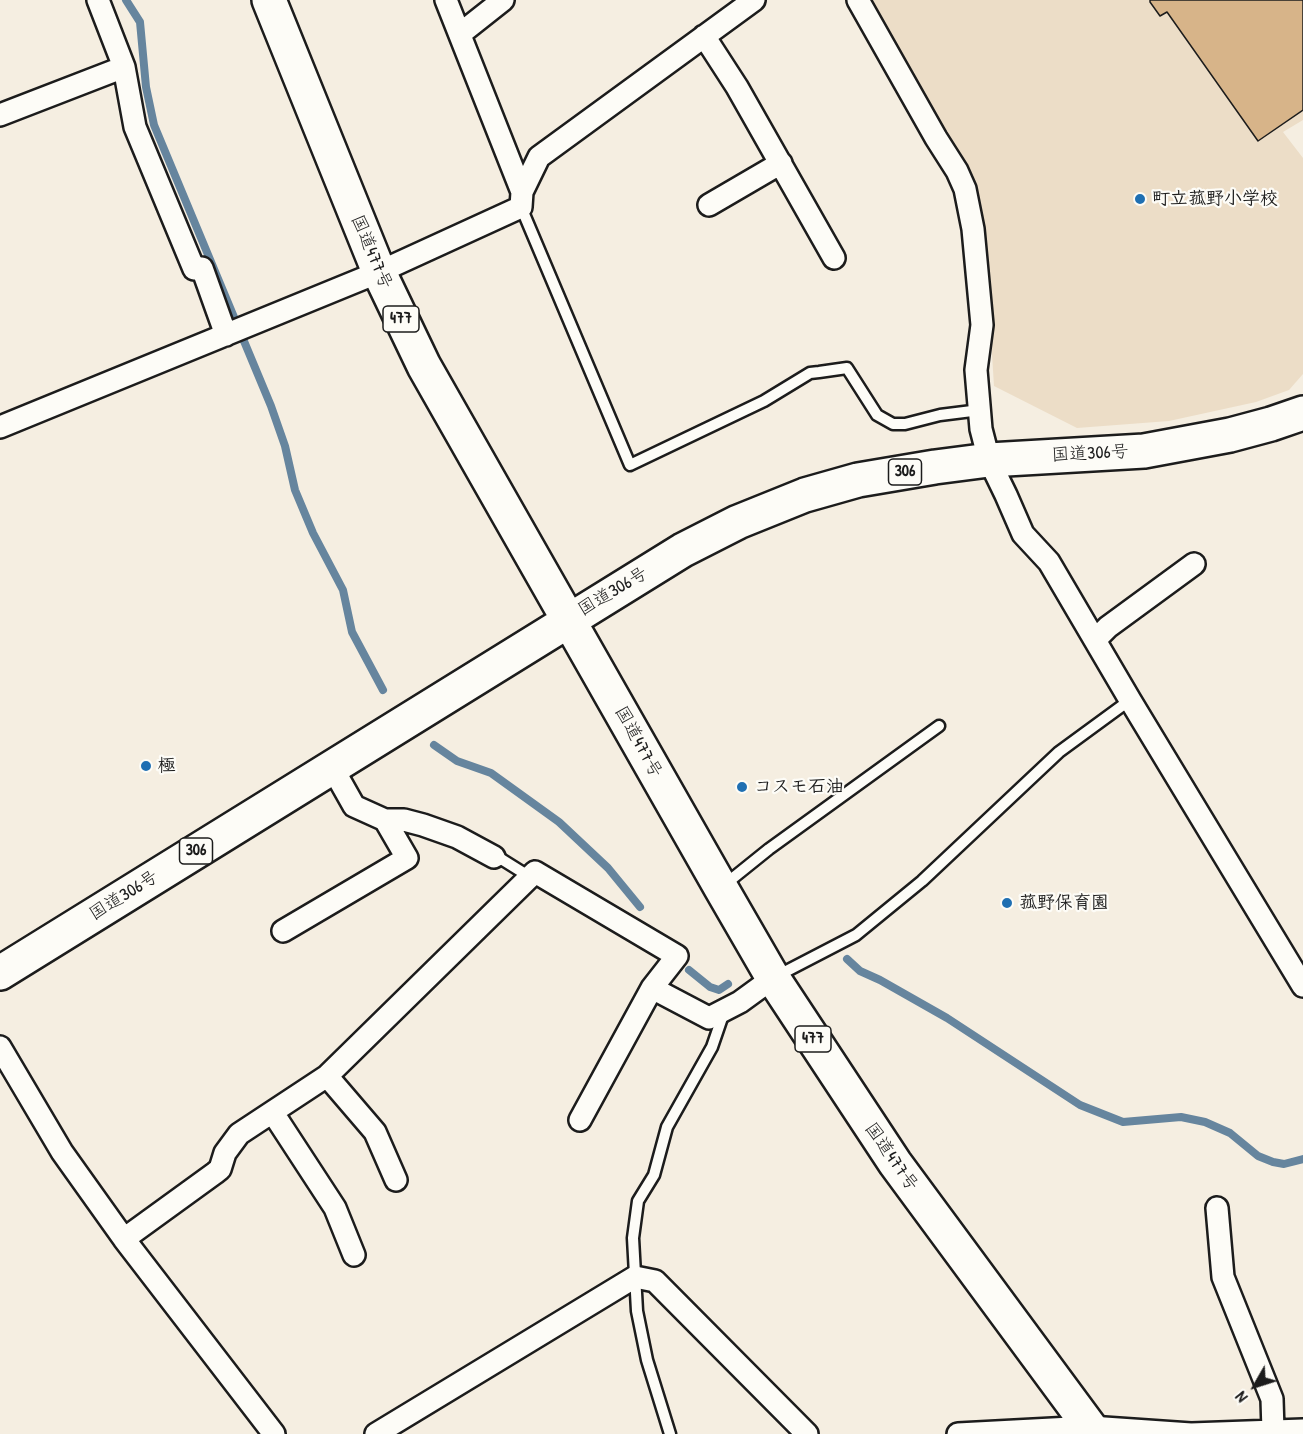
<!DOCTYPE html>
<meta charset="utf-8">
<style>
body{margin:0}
#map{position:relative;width:1303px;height:1434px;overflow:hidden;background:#f5eee1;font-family:"Patrick Hand",sans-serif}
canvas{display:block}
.north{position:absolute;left:1225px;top:1356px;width:60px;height:60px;-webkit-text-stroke:4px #fdfcf7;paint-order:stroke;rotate:231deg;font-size:16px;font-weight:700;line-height:24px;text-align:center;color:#1c1c1c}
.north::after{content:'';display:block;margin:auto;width:21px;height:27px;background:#1c1c1c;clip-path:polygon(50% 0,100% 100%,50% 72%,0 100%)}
</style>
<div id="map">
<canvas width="1303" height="1434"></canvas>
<div class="north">N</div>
</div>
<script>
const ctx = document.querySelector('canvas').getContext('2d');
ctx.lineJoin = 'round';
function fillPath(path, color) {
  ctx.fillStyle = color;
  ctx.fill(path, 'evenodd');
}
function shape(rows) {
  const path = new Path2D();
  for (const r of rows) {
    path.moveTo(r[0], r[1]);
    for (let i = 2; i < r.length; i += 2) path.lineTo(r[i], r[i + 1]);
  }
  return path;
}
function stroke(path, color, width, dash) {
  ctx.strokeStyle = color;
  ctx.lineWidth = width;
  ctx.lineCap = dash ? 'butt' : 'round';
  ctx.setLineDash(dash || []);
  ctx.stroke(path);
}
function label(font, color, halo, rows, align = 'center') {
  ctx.font = font + ' "Patrick Hand","Klee One",sans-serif';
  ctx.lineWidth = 4.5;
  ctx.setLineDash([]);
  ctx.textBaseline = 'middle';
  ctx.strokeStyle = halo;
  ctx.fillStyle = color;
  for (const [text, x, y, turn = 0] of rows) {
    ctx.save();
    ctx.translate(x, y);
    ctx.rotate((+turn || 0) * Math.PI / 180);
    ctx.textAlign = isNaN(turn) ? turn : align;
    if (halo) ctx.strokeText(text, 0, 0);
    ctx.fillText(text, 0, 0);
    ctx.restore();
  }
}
fillPath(shape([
 [870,0,1303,0,1303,120,1283,132,1303,158,1303,374,1289,390,1256,402,1169,421,1077,428,994,386,984,227,970,171,946,138]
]), '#ecddc7');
stroke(shape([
 [126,0,140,22,146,87,154,125,271,406,285,446,295,490,313,533,343,590,352,632,383,690],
 [434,745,457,761,491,773,559,822,608,868,640,907],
 [847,959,860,971,880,980,947,1018,1080,1105,1123,1122,1181,1117,1205,1122,1230,1133,1258,1156,1273,1162,1284,1164,1303,1159],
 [689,970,710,987,719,990,728,984]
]), '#66859e', 8);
const building = shape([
 [1150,0,1303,0,1303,110,1258,141,1167,12,1160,16,1150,2,1150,0]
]);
fillPath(building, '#d7b489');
stroke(building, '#1c1c1c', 1.5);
const service = shape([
 [521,207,630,465,764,401,810,373,819,372,847,368,877,415,893,424,905,424,940,415,980,410],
 [494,857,498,857,530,877],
 [723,886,769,849,939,726],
 [775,977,856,935,922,881,1059,752,1130,700],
 [670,1434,647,1360,637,1311,633,1238,638,1201,654,1175,667,1127,712,1047,724,1012]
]);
const minor = shape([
 [98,0,124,67,135,127,194,269,202,268,226,335],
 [858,0,936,138,957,171,965,189,973,229,982,325,976,370,981,429,989,460,1006,495,1023,534,1049,562,1130,700,1303,986],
 [460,34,503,0],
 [704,36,737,87,834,258],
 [0,115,124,67],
 [522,192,539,157,754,0],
 [709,205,781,163],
 [0,427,379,272,521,207,522,192,446,0],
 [1095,640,1108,627,1194,564],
 [385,820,404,820,423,825,457,837,494,857],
 [283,931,407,858,385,820,354,806,332,767],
 [652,988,709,1018,740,1002,773,978],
 [0,1047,62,1152,124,1239,274,1434],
 [327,1076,375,1132,396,1180],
 [273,1113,335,1208,354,1255],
 [1217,1208,1223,1277,1272,1399,1273,1431],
 [124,1239,215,1173,220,1169,225,1153,239,1134,327,1076,535,872,677,956,652,988,580,1120],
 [376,1434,635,1277,655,1281,807,1434],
 [958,1434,1090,1427,1191,1434,1303,1430]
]);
const trunk = shape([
 [269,0,379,272,424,366,721,888,773,978,895,1163,1095,1434],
 [0,973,683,550,738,522,805,495,858,480,935,467,989,460,1144,451,1230,435,1271,424,1303,413]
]);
stroke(service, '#1c1c1c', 15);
stroke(minor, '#1c1c1c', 26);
stroke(trunk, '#1c1c1c', 38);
stroke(service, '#fdfcf7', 10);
stroke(minor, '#fdfcf7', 21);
stroke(trunk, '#fdfcf7', 33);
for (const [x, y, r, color] of [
 [1140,199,6,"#1f6fb2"],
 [146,766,6,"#1f6fb2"],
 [742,787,6,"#1f6fb2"],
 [1007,903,6,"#1f6fb2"]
]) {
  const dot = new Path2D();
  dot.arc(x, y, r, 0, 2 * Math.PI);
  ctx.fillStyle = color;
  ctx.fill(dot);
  stroke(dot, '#fdfcf7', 2);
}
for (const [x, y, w] of [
 [401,319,36],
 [905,472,33],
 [196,851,33],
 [813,1039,36]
]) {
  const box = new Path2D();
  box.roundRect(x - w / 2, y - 13, w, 26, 4.5);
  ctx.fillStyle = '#fdfcf7';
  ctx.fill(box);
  stroke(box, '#1c1c1c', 1.5);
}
label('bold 16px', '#1c1c1c', null, [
 ["477",401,319],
 ["306",905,472],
 ["306",196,851],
 ["477",813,1039]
]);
label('bold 18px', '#1c1c1c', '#fdfcf7', [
 ["町立菰野小学校",1152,199],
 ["極",158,766],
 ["コスモ石油",754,787],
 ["菰野保育園",1019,903]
], 'left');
label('18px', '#1c1c1c', '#fdfcf7', [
 ["国道477号",371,252,67],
 ["国道306号",1090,454,-3],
 ["国道306号",613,592,-31],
 ["国道477号",638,742,61],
 ["国道306号",124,896,-32],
 ["国道477号",891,1157,55]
]);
</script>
